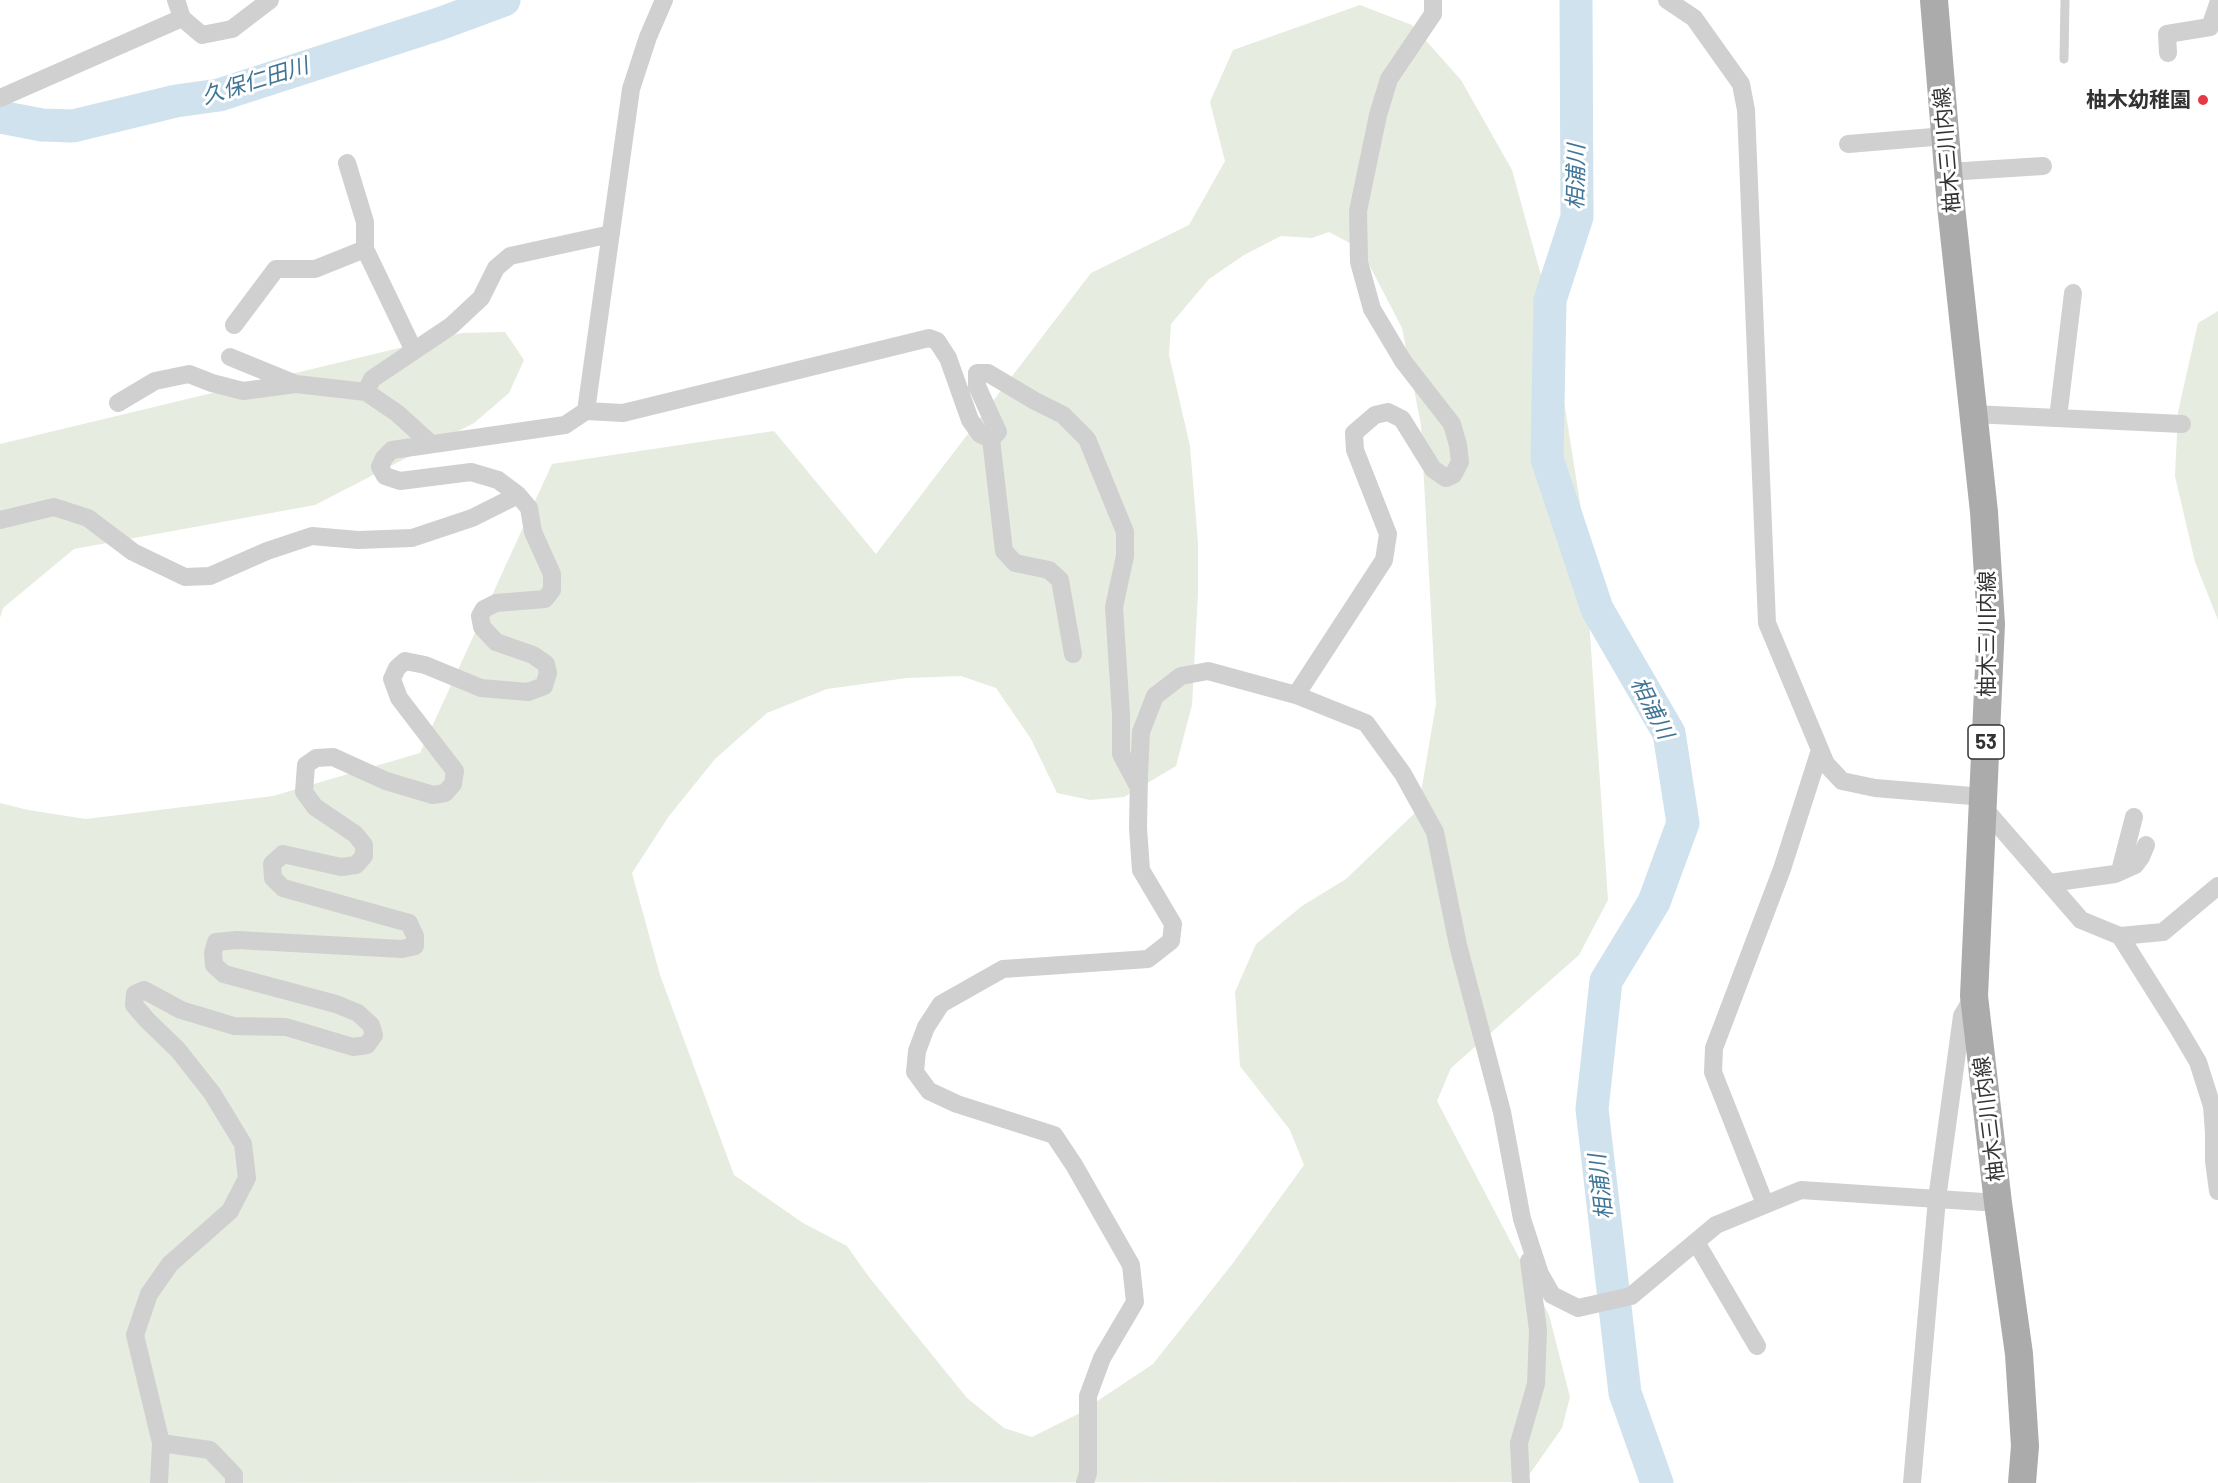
<!DOCTYPE html>
<meta charset="utf-8">
<style>
body{margin:0}
canvas{display:block;background:#fff}
</style>
<canvas width="2218" height="1483"></canvas>
<script>
const ctx = document.querySelector('canvas').getContext('2d');
ctx.lineJoin = 'round';
function fillPath(path, color) {
  ctx.fillStyle = color;
  ctx.fill(path, 'evenodd');
}
function shape(rows) {
  const path = new Path2D();
  for (const r of rows) {
    path.moveTo(r[0], r[1]);
    for (let i = 2; i < r.length; i += 2) path.lineTo(r[i], r[i + 1]);
  }
  return path;
}
function stroke(path, color, width, dash) {
  ctx.strokeStyle = color;
  ctx.lineWidth = width;
  ctx.lineCap = dash ? 'butt' : 'round';
  ctx.setLineDash(dash || []);
  ctx.stroke(path);
}
function label(font, color, halo, rows, align = 'center') {
  ctx.font = font + ' Barlow,"Noto Sans JP",sans-serif';
  ctx.lineWidth = 6;
  ctx.setLineDash([]);
  ctx.textBaseline = 'middle';
  ctx.strokeStyle = halo;
  ctx.fillStyle = color;
  for (const [text, x, y, turn = 0] of rows) {
    ctx.save();
    ctx.translate(x, y);
    ctx.rotate((+turn || 0) * Math.PI / 180);
    ctx.textAlign = isNaN(turn) ? turn : align;
    if (halo) ctx.strokeText(text, 0, 0);
    ctx.fillText(text, 0, 0);
    ctx.restore();
  }
}
fillPath(shape([
 [1360,5,1412,25,1461,80,1512,170,1548,301,1582,515,1608,900,1579,955,1451,1068,1437,1101,1549,1315,1570,1397,1562,1428,1524,1482,0,1483,0,803,28,810,86,819,273,796,420,753,552,464,774,431,876,554,1091,273,1189,225,1225,161,1210,102,1233,50],
 [1329,232,1361,249,1402,328,1421,425,1436,704,1418,810,1346,879,1302,906,1256,944,1235,992,1240,1066,1290,1130,1304,1165,1233,1263,1153,1364,1078,1414,1032,1437,1004,1428,967,1398,869,1277,847,1246,803,1223,734,1175,660,975,632,873,669,816,715,759,767,713,827,689,907,678,961,676,996,688,1031,739,1057,793,1090,800,1124,797,1176,766,1192,705,1198,593,1198,543,1190,446,1169,355,1171,324,1209,279,1244,255,1281,236,1312,238],
 [2218,311,2218,620,2195,562,2175,476,2178,412,2198,323],
 [505,332,524,360,509,393,474,423,315,505,74,549,3,608,0,618,0,444,462,333]
]), '#e6ecdf');
stroke(shape([
 [1576,0,1577,217,1550,300,1547,459,1597,609,1669,733,1683,823,1654,902,1606,981,1592,1109,1625,1393,1657,1483],
 [0,117,42,125,73,126,176,101,219,95,439,24,504,0]
]), '#cfe2ee', 33);
stroke(shape([
 [2064,59,2065,0]
]), '#d0d0d0', 9);
stroke(shape([
 [176,0,182,18,202,35,232,29,270,0],
 [1667,0,1694,18,1741,84,1746,110,1767,623,1826,764,1842,781,1875,788,1984,797],
 [2168,53,2167,34,2210,27,2218,4],
 [0,98,182,18],
 [1848,144,1945,136],
 [347,163,365,222,365,249,414,351],
 [1948,172,2043,166],
 [234,325,276,269,315,269,365,249],
 [230,357,296,384,366,392],
 [118,403,155,381,189,374,212,383,243,391,296,384],
 [586,411,623,413,929,338,937,341,948,358,970,420,980,434,991,439,998,432,977,386,977,373,988,373,1035,401,1063,415,1087,439,1125,532,1125,556,1114,607,1121,715,1121,754,1138,786],
 [1973,414,2182,424],
 [2058,418,2073,293],
 [991,439,1004,551,1015,563,1049,570,1060,580,1073,654],
 [431,444,397,413,366,392,372,379,451,326,481,298,496,268,510,256,611,234],
 [0,520,54,507,88,518,133,552,185,577,210,576,267,551,312,536,358,540,412,538,472,518,518,495],
 [1296,695,1384,560,1388,534,1355,450,1354,433,1375,415,1388,412,1402,419,1433,469,1446,478,1453,475,1460,462,1458,445,1452,424,1403,361,1372,309,1359,262,1358,211,1378,115,1389,79,1433,14,1433,0],
 [1982,806,2081,920,2120,936,2178,1028,2198,1062,2212,1106,2214,1133,2214,1161,2218,1191],
 [2120,871,2134,817],
 [2050,883,2115,874,2135,865,2141,857,2146,845],
 [2120,936,2163,932,2218,886],
 [1765,1204,1713,1072,1714,1048,1782,869,1820,750],
 [1696,1242,1757,1346],
 [161,1443,210,1450,234,1475,234,1483],
 [159,1483,161,1443,135,1335,149,1294,170,1264,230,1211,247,1178,243,1144,212,1093,178,1050,147,1020,134,1005,135,994,144,990,181,1010,234,1026,286,1027,353,1047,367,1045,374,1035,371,1025,358,1013,336,1004,224,974,214,965,213,953,216,942,237,940,402,949,415,946,415,936,409,923,283,888,273,878,272,864,283,854,341,867,356,865,364,856,364,845,355,834,315,807,304,792,306,765,316,758,333,757,386,781,433,795,445,793,453,784,455,771,399,698,392,679,397,668,405,661,425,665,481,688,528,692,544,686,548,673,546,664,533,655,496,642,482,627,480,616,484,609,496,603,545,599,552,590,552,574,533,532,529,508,518,495,498,480,471,472,400,481,385,476,380,467,384,458,392,450,565,425,586,411,631,89,648,37,664,0],
 [1085,1483,1088,1473,1088,1396,1102,1358,1135,1302,1131,1265,1074,1165,1054,1135,957,1104,929,1091,915,1072,917,1051,926,1027,941,1004,1003,969,1148,959,1171,941,1173,924,1141,870,1138,828,1139,775,1141,732,1155,696,1181,676,1208,671,1296,695,1366,723,1403,774,1435,832,1458,945,1502,1112,1522,1219,1540,1274,1552,1295,1578,1308,1631,1296,1716,1225,1801,1190,1998,1203],
 [1521,1483,1519,1443,1536,1384,1538,1330,1529,1261],
 [1912,1483,1937,1199,1962,1016,1974,996]
]), '#d0d0d0', 18);
stroke(shape([
 [1934,0,1951,206,1984,512,1991,624,1974,996,1998,1203,2019,1354,2025,1446,2022,1483]
]), '#ababab', 28);
for (const [x, y, r, color] of [
 [2203,100,6,"#e63946"]
]) {
  const dot = new Path2D();
  dot.arc(x, y, r, 0, 2 * Math.PI);
  ctx.fillStyle = color;
  ctx.fill(dot);
  stroke(dot, '#fff', 2);
}
for (const [x, y, w] of [
 [1986,742,36]
]) {
  const box = new Path2D();
  box.roundRect(x - w / 2, y - 17, w, 34, 4.5);
  ctx.fillStyle = '#fff';
  ctx.fill(box);
  stroke(box, '#333', 1.5);
}
label('bold 20px', '#333', null, [
 ["53",1986,742]
]);
label('bold 21px', '#333', '#fff', [
 ["柚木幼稚園",2191,100]
], 'right');
label('21px', '#333', '#fff', [
 ["柚木三川内線",1947,150,-95],
 ["柚木三川内線",1987,634,-90],
 ["柚木三川内線",1989,1119,-97]
]);
label('italic 22px', '#3f7597', '#fff', [
 ["久保仁田川",255,81,-17],
 ["相浦川",1576,177,-89],
 ["相浦川",1652,708,63],
 ["相浦川",1601,1187,-97]
]);
</script>
